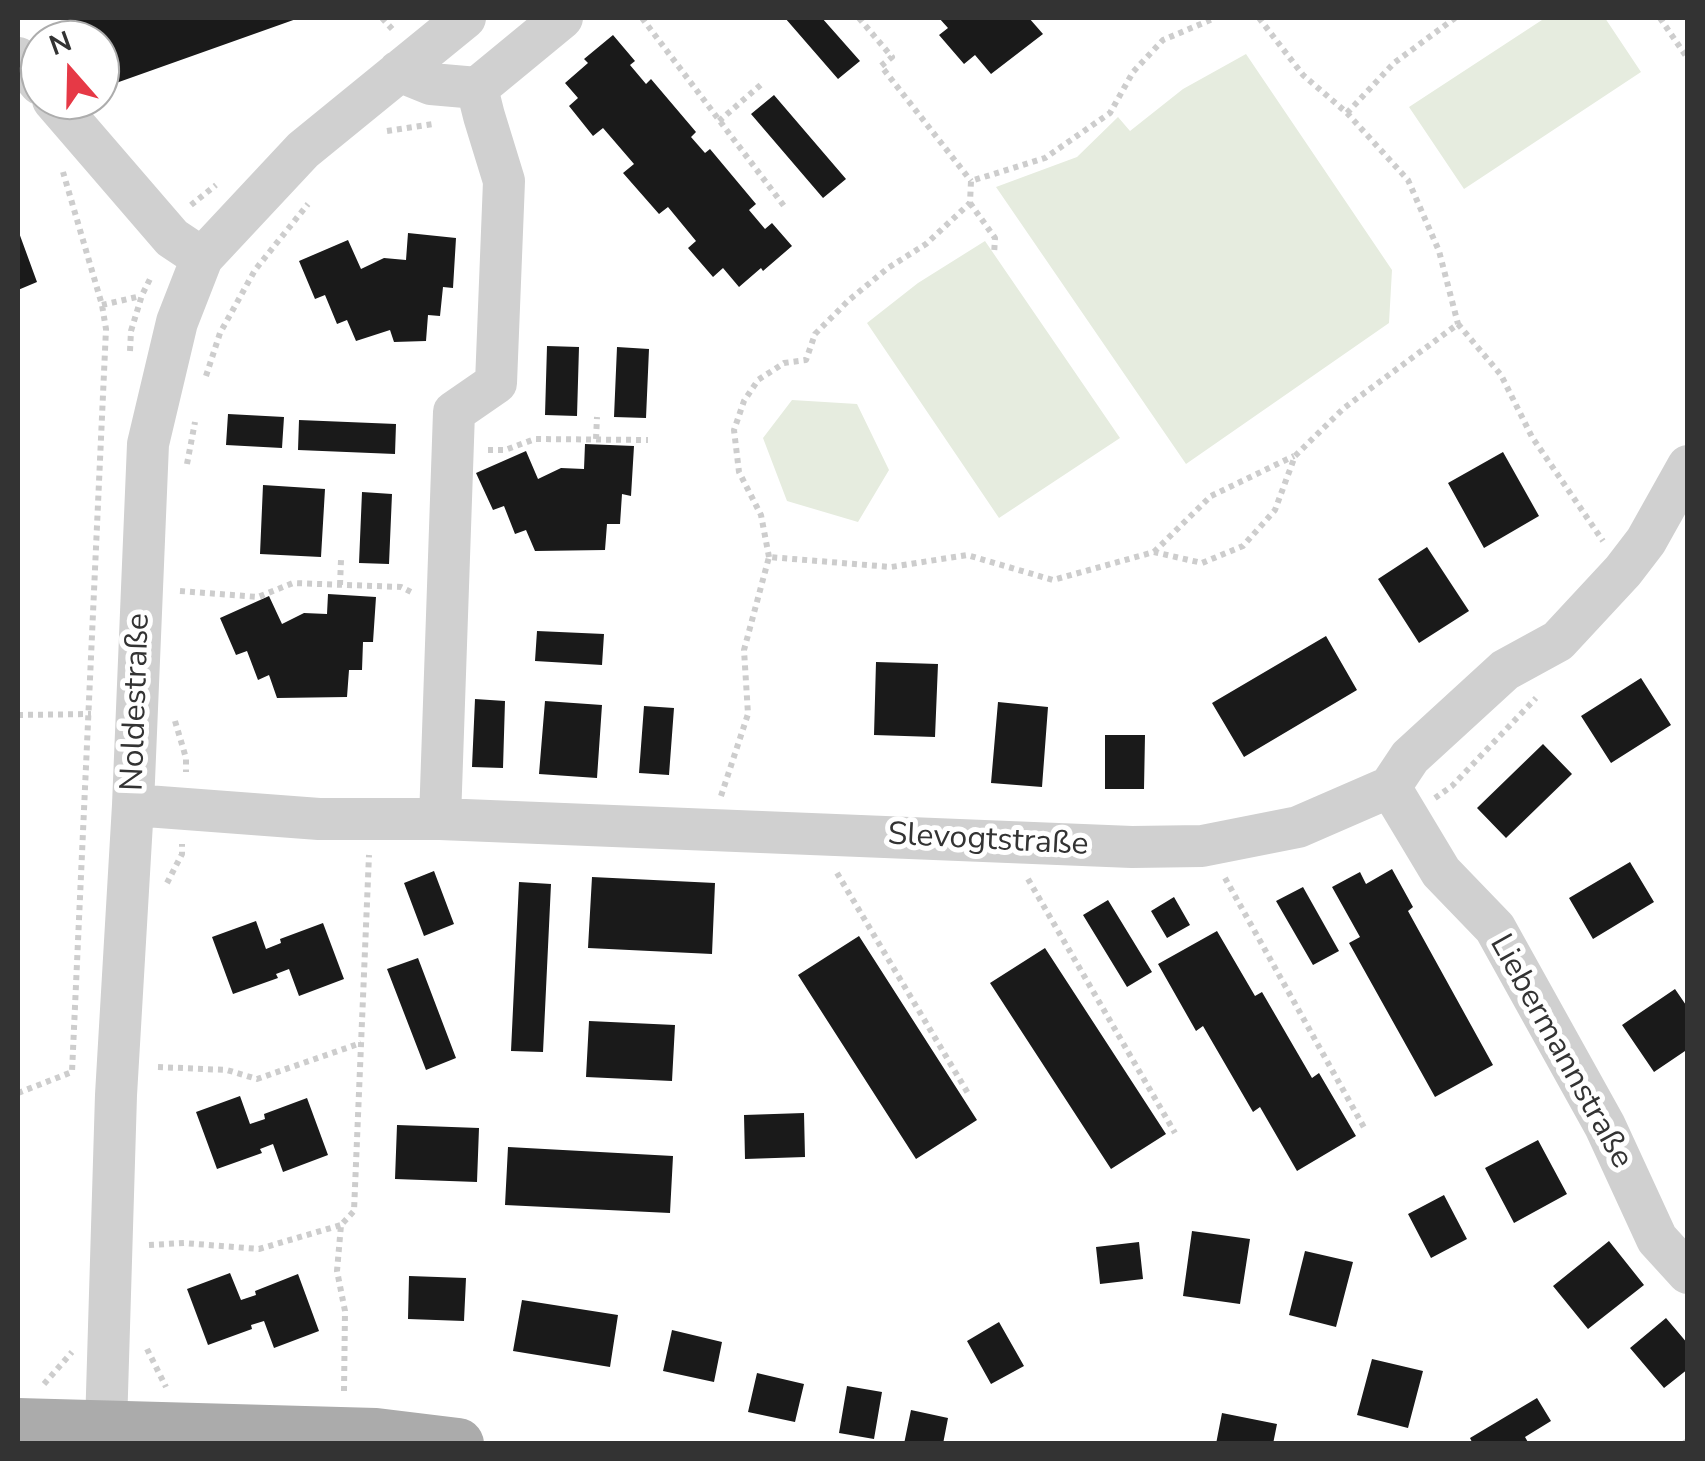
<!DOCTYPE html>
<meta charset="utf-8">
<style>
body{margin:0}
#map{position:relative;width:1705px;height:1461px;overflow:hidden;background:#fff;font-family:"Nunito Sans",sans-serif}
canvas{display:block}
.frame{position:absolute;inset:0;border:20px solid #333;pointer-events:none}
.north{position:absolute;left:20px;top:20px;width:100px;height:100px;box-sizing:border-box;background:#fff;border:2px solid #adadad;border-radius:50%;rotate:340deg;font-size:28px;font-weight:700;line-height:40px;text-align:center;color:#333}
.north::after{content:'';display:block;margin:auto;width:35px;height:45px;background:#e63946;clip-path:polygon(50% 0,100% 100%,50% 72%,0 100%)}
</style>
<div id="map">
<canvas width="1705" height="1461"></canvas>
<div class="frame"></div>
<div class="north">N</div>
</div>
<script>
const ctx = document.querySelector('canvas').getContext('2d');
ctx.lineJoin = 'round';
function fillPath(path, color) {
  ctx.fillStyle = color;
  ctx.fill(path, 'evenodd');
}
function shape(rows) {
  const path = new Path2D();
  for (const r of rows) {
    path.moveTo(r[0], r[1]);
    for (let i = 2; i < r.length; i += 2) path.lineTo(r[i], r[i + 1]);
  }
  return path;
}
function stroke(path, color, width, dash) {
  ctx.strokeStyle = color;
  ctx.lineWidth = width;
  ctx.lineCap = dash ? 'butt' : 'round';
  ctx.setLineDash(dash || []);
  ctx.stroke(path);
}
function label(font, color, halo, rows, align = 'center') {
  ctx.font = font + ' "Nunito Sans",sans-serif';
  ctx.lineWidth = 10;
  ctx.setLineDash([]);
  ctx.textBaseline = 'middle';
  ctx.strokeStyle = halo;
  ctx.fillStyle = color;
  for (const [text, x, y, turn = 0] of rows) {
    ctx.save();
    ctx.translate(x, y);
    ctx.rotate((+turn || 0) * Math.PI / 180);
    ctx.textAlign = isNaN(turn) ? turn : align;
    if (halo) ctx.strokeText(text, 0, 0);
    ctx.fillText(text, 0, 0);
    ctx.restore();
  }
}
fillPath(shape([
 [1545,18,1605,18,1641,72,1464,189,1409,107],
 [1246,54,1392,270,1389,323,1186,464,996,187,1077,157,1118,117,1130,131,1183,89],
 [985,241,1120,438,999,518,867,323,918,283],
 [792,400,857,404,889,470,858,522,787,501,763,438]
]), '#e6ecdf');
fillPath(shape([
 [76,18,299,18,102,88,100,81,100,40,70,40,64,22],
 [785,18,822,18,860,61,838,79],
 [939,18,1029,18,1043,34,991,74,975,55,964,64,939,35,948,28],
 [613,35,635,61,630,65,646,84,651,79,696,132,691,137,705,153,710,149,756,204,749,210,765,229,772,223,792,246,763,271,761,268,739,287,723,268,713,277,688,248,696,241,668,207,659,214,623,173,634,164,603,128,593,136,569,106,578,98,565,83,588,63,584,59],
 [774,95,846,179,823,198,751,114],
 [18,230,37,282,18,290],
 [408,233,456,238,453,288,443,287,440,316,428,315,426,341,394,342,390,330,356,341,347,320,337,324,325,295,315,299,299,261,348,240,361,269,384,258,406,260],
 [547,346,579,347,577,416,545,415],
 [617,347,649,349,646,418,614,417],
 [228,414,284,417,282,448,226,445],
 [299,420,396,424,395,454,298,450],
 [585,444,634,446,631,496,622,494,620,524,607,524,605,550,535,551,526,530,515,534,504,506,493,510,476,473,526,451,538,479,561,468,584,469],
 [1503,452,1539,516,1484,548,1448,483],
 [263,485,325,489,321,557,260,554],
 [362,492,392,494,389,564,359,563],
 [1427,547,1469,611,1419,643,1378,579],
 [328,594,376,597,373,642,363,642,362,670,349,670,347,697,277,698,269,675,258,680,247,651,236,655,220,618,269,596,282,624,304,613,327,614],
 [537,631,604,634,602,665,535,661],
 [1326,636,1357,690,1244,757,1212,703],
 [876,662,938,664,935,737,874,735],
 [1641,678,1671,725,1611,763,1581,716],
 [475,699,505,701,503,768,472,767],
 [545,701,602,705,597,778,539,774],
 [998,702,1048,707,1042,787,991,783],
 [644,706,674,708,669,775,639,773],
 [1105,735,1145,735,1144,789,1105,789],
 [1543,744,1572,774,1506,838,1477,808],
 [1630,862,1654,902,1593,939,1569,898],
 [1392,869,1413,907,1408,911,1493,1065,1435,1097,1349,943,1360,937,1332,887,1360,872,1366,884],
 [434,871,454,924,424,936,404,883],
 [592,877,715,883,712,954,588,948],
 [519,882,551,884,543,1052,511,1051],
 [1303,887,1339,951,1313,965,1276,901],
 [1174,897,1190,925,1167,938,1151,911],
 [1108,900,1152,972,1127,987,1083,915],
 [256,921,266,949,281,943,280,939,323,923,344,979,299,996,289,969,276,974,278,978,233,994,212,937],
 [1217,931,1255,996,1262,992,1312,1078,1319,1073,1356,1136,1297,1171,1260,1107,1253,1112,1203,1026,1196,1031,1158,964],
 [859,936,977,1120,916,1159,798,975],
 [1045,948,1166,1134,1111,1169,990,983],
 [418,958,456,1058,426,1070,387,969],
 [1675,989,1688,1008,1688,1049,1654,1072,1622,1025],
 [589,1021,675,1025,672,1081,586,1077],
 [240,1096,250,1124,265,1119,264,1114,307,1098,328,1155,283,1172,273,1144,260,1149,262,1153,217,1169,196,1112],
 [804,1113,805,1157,745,1159,744,1115],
 [397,1125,479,1128,477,1182,395,1179],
 [1538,1140,1567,1194,1514,1223,1485,1168],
 [508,1147,673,1156,670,1213,505,1205],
 [1444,1195,1467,1239,1431,1258,1408,1214],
 [1192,1231,1250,1239,1240,1304,1183,1296],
 [1609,1241,1644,1285,1588,1329,1553,1286],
 [1139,1242,1143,1279,1100,1284,1096,1247],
 [1305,1251,1353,1262,1336,1327,1289,1315],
 [230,1273,241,1300,256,1295,255,1291,298,1274,319,1331,274,1348,264,1321,251,1325,252,1329,208,1345,187,1289],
 [409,1276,466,1278,464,1321,408,1319],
 [522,1300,618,1315,610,1367,513,1351],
 [1666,1318,1688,1344,1688,1369,1664,1388,1630,1348],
 [999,1322,1024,1366,991,1384,967,1341],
 [672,1330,722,1342,714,1382,663,1371],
 [1372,1359,1423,1371,1408,1428,1357,1415],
 [757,1373,804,1384,795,1422,748,1412],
 [847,1386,882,1392,874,1439,839,1433],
 [1537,1398,1551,1421,1525,1437,1529,1444,1473,1444,1470,1438],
 [911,1410,948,1418,943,1444,904,1444],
 [1222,1413,1277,1424,1273,1444,1216,1444]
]), '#1a1a1a');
stroke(shape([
 [382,18,393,30],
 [642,18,784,206],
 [859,18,892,57,881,66,971,181],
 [1259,18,1303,75,1347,113,1408,180,1439,251,1458,324],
 [1660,18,1688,59],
 [1347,113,1394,63,1455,18],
 [719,121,764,82],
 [387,131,433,124],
 [970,203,995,238,994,255],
 [191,205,216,185],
 [102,305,141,296],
 [130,351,131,331,142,295,151,277],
 [206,376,220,333,255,270,308,204],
 [596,439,597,417],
 [488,450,505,450,535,439,648,440],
 [187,464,195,422],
 [1154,552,1211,496,1294,456],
 [769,557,761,515,739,472,734,430,744,401,758,380,784,363,806,360,815,334,849,300,888,268,926,244,970,203,971,181,1045,158,1110,113,1133,72,1163,40,1215,18],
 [340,585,341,560],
 [180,591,258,597,293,583,401,587,415,594],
 [18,715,91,714],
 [175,721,186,758,186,772],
 [721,796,748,714,744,650,769,557,891,567,967,555,1053,580,1154,552,1202,563,1243,546,1275,510,1295,456,1344,408,1458,324,1501,375,1532,437,1603,541],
 [1435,798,1452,786,1536,698],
 [837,873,969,1095],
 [1225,878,1366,1131],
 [1028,879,1175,1133],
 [167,883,182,854,182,844],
 [158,1067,227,1070,257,1079,361,1043],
 [18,1093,72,1072,106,329,102,305,63,172],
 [149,1245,184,1243,259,1249,341,1225],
 [147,1349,166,1387],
 [44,1384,72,1352],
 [344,1391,345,1311,337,1271,341,1225,354,1211,369,855],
 [1683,1444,1688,1441]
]), '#cdcdcd', 6, [5, 5]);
stroke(shape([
 [18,58,40,84],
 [399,71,431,84,477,88,562,18],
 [53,100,172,238,202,258],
 [1390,787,1441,872,1495,928,1605,1126,1657,1239,1688,1273],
 [133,805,319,819,440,819,1132,847,1202,846,1298,827,1390,787,1410,757,1505,670,1558,641,1623,571,1646,541,1688,466],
 [440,819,454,412,496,383,504,181,484,116,477,88],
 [106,1426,116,1095,133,805,148,444,177,322,202,258,303,150,465,18]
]), '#d0d0d0', 42);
stroke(shape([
 [18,1424,376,1434,458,1444]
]), '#ababab', 52);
label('32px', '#333', '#fff', [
 ["Noldestraße",137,702,-88],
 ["Slevogtstraße",988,841,3],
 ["Liebermannstraße",1560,1052,61]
]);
</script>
